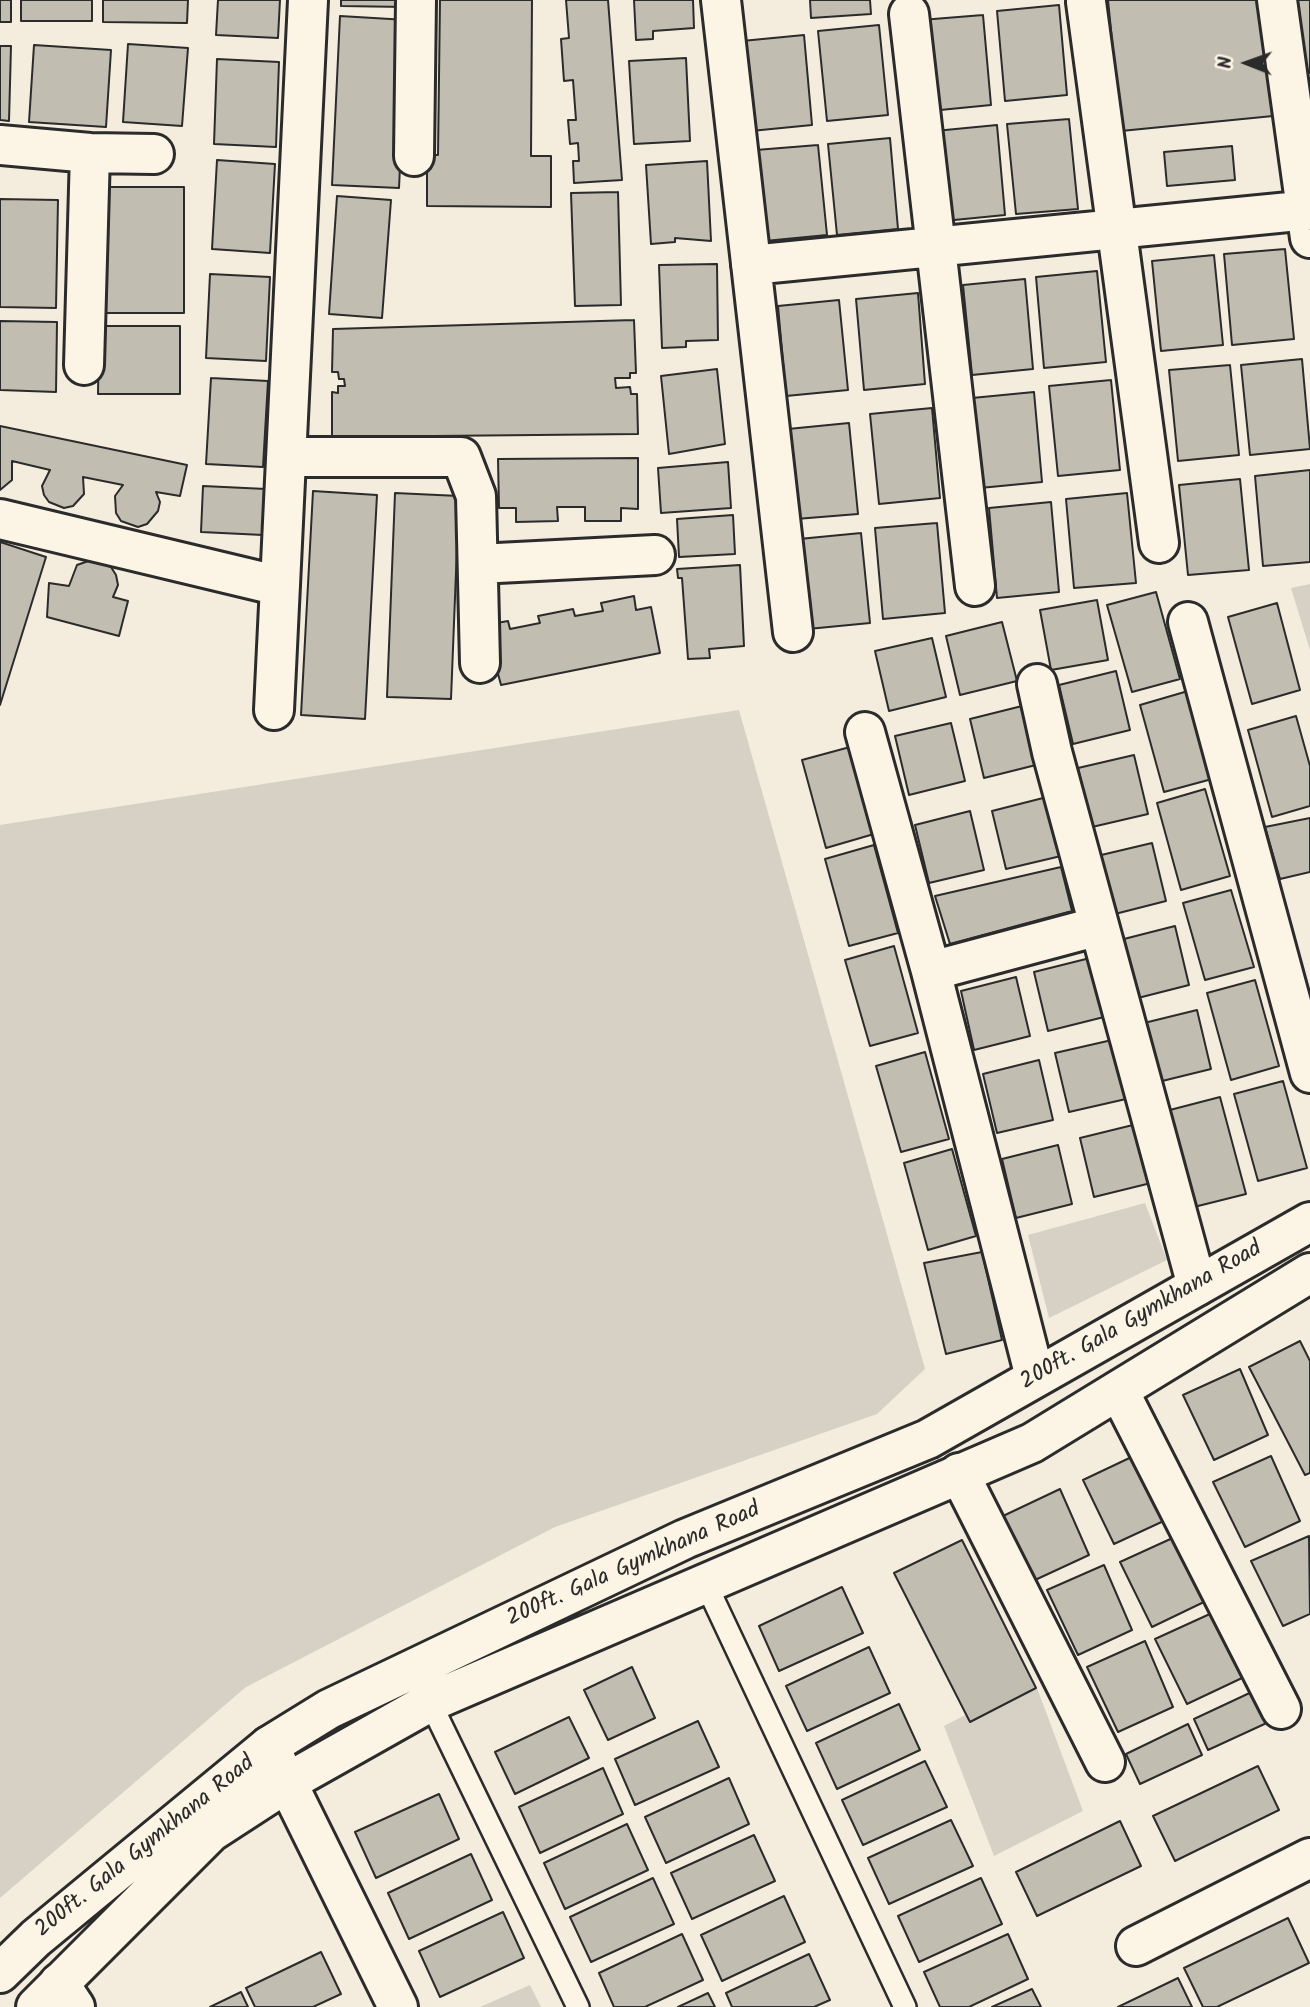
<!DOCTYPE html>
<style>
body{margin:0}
#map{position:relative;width:1310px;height:2007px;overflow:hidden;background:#f4edde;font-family:Kalam,sans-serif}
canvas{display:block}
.north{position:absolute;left:1212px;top:28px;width:70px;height:70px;-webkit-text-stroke:5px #fcf5e5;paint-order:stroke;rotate:271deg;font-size:19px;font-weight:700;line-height:28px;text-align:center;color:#2b2b2b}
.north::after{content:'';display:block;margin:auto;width:24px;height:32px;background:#2b2b2b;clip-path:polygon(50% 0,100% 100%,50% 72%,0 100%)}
</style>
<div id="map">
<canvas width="1310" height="2007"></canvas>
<div class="north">N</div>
</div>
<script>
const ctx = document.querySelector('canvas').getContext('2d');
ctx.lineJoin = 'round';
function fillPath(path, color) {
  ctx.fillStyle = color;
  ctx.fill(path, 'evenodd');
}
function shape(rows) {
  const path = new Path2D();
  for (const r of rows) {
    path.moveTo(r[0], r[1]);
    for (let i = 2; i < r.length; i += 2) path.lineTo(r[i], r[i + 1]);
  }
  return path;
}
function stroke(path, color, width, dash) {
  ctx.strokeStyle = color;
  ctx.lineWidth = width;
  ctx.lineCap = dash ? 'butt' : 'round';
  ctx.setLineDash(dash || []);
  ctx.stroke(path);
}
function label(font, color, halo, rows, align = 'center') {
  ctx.font = font + ' Kalam,sans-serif';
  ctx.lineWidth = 5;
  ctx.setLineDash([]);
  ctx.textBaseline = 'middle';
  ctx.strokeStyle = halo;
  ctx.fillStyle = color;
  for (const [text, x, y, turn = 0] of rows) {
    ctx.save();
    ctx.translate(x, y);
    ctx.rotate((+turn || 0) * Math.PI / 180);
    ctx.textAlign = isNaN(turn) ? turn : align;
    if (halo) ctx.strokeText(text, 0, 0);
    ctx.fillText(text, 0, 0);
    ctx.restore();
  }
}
fillPath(shape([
 [1310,584,1310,650,1291,588],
 [739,710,925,1369,877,1414,555,1527,246,1687,0,1898,0,825],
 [1145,1203,1167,1260,1049,1318,1028,1235],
 [1034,1680,1083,1811,994,1856,944,1726],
 [530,1985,541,2007,480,2007]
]), '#d6d1c4');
const building = shape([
 [0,0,11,0,11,22,0,22,0,0],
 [21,0,92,0,92,21,21,21,21,0],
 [103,0,188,0,187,23,103,22,103,0],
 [218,0,280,0,278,38,216,35,218,0],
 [341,0,406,0,406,7,341,6,341,0],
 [440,0,532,0,531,156,551,156,551,207,427,206,427,155,438,155,440,0],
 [566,0,608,0,622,180,574,183,573,161,579,161,578,143,570,144,568,120,576,120,573,80,564,81,561,39,569,38,566,0],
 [634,0,693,0,694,28,653,31,653,39,636,40,634,0],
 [810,0,870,0,871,14,811,18,810,0],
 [1108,0,1261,0,1273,116,1121,131,1108,0],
 [1297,0,1310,0,1310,73,1304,74,1297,0],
 [1059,5,1067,95,1005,101,997,11,1059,5],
 [983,15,991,105,930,111,921,20,983,15],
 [340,16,407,20,399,188,332,185,340,16],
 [879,25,888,115,827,121,818,31,879,25],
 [804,35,812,125,751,131,742,41,804,35],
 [128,44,188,48,182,126,123,122,128,44],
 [34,45,111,50,106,127,29,122,34,45],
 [0,46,11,46,9,121,0,120,0,46],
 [686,58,690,141,634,144,629,61,686,58],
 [217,59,279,62,276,147,214,144,217,59],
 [1069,119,1078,209,1016,214,1007,124,1069,119],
 [997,125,1005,215,944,221,935,131,997,125],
 [890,138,898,229,837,235,828,144,890,138],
 [818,145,827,235,765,241,756,150,818,145],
 [1232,146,1235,180,1167,186,1164,152,1232,146],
 [217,160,275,164,270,253,212,249,217,160],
 [707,161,711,241,675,238,675,242,651,244,646,165,707,161],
 [104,187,184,187,184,313,104,313,104,187],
 [618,192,621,305,575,306,571,193,618,192],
 [337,196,391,200,382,318,329,314,337,196],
 [0,199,58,200,56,308,0,307,0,199],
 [1285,249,1294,339,1232,345,1224,254,1285,249],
 [1214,255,1223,345,1161,351,1152,261,1214,255],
 [717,264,718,340,686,341,686,347,662,348,659,265,717,264],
 [1097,271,1106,362,1044,368,1036,277,1097,271],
 [210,274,270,277,266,361,206,358,210,274],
 [1025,279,1033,369,972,375,963,285,1025,279],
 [918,293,925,384,864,390,856,299,918,293],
 [839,300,848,390,786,396,778,306,839,300],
 [634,320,636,373,630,373,630,378,615,378,616,388,630,387,631,394,637,394,638,434,332,437,332,392,338,393,338,386,345,386,344,379,339,379,338,372,332,372,333,329,634,320],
 [0,321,57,322,56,392,0,390,0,321],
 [99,326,180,326,180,394,98,394,99,326],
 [1302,359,1310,449,1250,455,1241,365,1302,359],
 [1230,365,1239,455,1178,461,1169,370,1230,365],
 [717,369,725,444,669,454,661,376,717,369],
 [211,378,268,381,263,467,206,464,211,378],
 [1111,380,1120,470,1058,476,1049,386,1111,380],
 [1034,392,1042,482,980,488,972,398,1034,392],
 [932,408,940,498,879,504,870,414,932,408],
 [849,423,858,514,796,519,788,429,849,423],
 [0,426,187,465,180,496,156,492,160,502,158,511,147,524,138,527,121,521,116,513,115,496,123,485,83,477,84,494,73,506,64,508,49,502,44,495,42,486,50,470,12,461,12,480,0,490,0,426],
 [638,458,638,509,621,508,621,521,585,521,585,507,557,507,558,521,516,522,516,508,499,508,498,459,638,458],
 [728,462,731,508,661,513,658,468,728,462],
 [1310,470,1310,562,1263,566,1255,476,1310,470],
 [1240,479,1249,570,1188,575,1179,485,1240,479],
 [203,486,266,489,263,535,201,532,203,486],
 [313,491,377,495,365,719,301,715,313,491],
 [395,493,459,496,451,699,387,697,395,493],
 [1127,493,1136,583,1074,588,1066,499,1127,493],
 [1051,502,1059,592,997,598,989,508,1051,502],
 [733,515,735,554,679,557,677,519,733,515],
 [937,523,945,613,883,619,875,528,937,523],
 [861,533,870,623,808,629,799,539,861,533],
 [0,542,46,557,0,705,0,542],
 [94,559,111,567,116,575,118,585,113,597,128,601,119,636,47,617,49,583,69,586,77,565,94,559],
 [740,565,744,646,709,649,710,658,688,659,682,578,678,578,677,569,740,565],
 [1156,592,1180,679,1132,692,1107,605,1156,592],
 [634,596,636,610,651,607,660,653,501,685,485,625,508,621,510,629,540,623,538,616,573,609,575,616,603,611,601,603,634,596],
 [1097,600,1108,660,1051,670,1040,610,1097,600],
 [1277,603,1300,690,1252,704,1228,617,1277,603],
 [1002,622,1017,681,960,695,946,636,1002,622],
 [932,638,946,697,889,711,875,651,932,638],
 [1116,671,1130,730,1073,744,1059,685,1116,671],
 [1188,691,1212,779,1164,792,1140,705,1188,691],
 [1026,705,1040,764,984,778,970,719,1026,705],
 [1296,716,1310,766,1310,806,1272,817,1248,730,1296,716],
 [951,723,965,781,909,795,895,736,951,723],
 [850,747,874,834,826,848,802,760,850,747],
 [1134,755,1148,814,1092,827,1078,768,1134,755],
 [1205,789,1230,876,1181,890,1157,803,1205,789],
 [1047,797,1061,856,1006,869,992,811,1047,797],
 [970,811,984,870,929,883,915,825,970,811],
 [1310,818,1310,872,1280,879,1265,827,1310,818],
 [1152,843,1166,901,1111,915,1097,856,1152,843],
 [874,845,898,933,849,946,825,859,874,845],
 [1061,867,1072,911,950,944,935,896,1061,867],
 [1231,890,1254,967,1205,980,1183,903,1231,890],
 [1175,926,1189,985,1134,999,1120,940,1175,926],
 [894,946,918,1033,870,1046,845,960,894,946],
 [1090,958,1104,1017,1048,1031,1034,972,1090,958],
 [1016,977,1030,1036,974,1050,961,991,1016,977],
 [1255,980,1279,1066,1231,1080,1207,993,1255,980],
 [1197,1010,1211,1069,1154,1083,1140,1024,1197,1010],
 [1112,1040,1126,1099,1069,1112,1055,1053,1112,1040],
 [925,1052,949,1139,901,1152,876,1066,925,1052],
 [1039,1060,1053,1120,997,1133,983,1074,1039,1060],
 [1283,1081,1307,1168,1258,1181,1234,1094,1283,1081],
 [1220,1097,1246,1194,1190,1208,1166,1111,1220,1097],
 [1137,1124,1151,1183,1094,1197,1080,1138,1137,1124],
 [1058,1145,1072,1204,1016,1218,1002,1159,1058,1145],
 [952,1149,976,1236,928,1250,904,1163,952,1149],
 [982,1252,1002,1340,946,1354,924,1263,982,1252],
 [1300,1341,1310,1361,1310,1473,1305,1475,1249,1367,1300,1341],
 [1240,1369,1268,1435,1214,1460,1183,1395,1240,1369],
 [1140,1453,1168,1519,1114,1544,1083,1480,1140,1453],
 [1271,1456,1300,1521,1245,1547,1213,1482,1271,1456],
 [1060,1489,1089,1555,1035,1580,1003,1516,1060,1489],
 [1177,1536,1206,1601,1152,1627,1120,1562,1177,1536],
 [1309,1536,1310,1614,1283,1626,1251,1561,1309,1536],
 [962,1540,1036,1688,970,1722,894,1573,962,1540],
 [1104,1565,1132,1630,1078,1655,1047,1590,1104,1565],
 [842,1587,863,1633,779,1671,759,1626,842,1587],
 [1212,1613,1242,1678,1187,1704,1155,1639,1212,1613],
 [1145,1641,1173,1707,1118,1732,1087,1667,1145,1641],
 [869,1647,890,1693,807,1731,786,1686,869,1647],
 [632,1667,655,1718,608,1740,584,1690,632,1667],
 [1256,1690,1271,1721,1208,1750,1194,1719,1256,1690],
 [899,1704,920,1750,837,1789,816,1743,899,1704],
 [569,1717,589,1758,515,1794,495,1752,569,1717],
 [698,1721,719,1767,635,1805,615,1759,698,1721],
 [1188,1724,1202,1755,1140,1784,1126,1754,1188,1724],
 [925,1761,947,1807,863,1845,842,1800,925,1761],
 [1258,1766,1279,1810,1175,1861,1153,1816,1258,1766],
 [603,1768,623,1814,540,1853,519,1807,603,1768],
 [729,1778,749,1824,666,1863,645,1817,729,1778],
 [439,1794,459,1839,376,1878,355,1832,439,1794],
 [951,1820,973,1866,889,1904,868,1858,951,1820],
 [1120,1821,1141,1866,1037,1916,1016,1872,1120,1821],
 [627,1824,648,1870,565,1909,544,1863,627,1824],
 [754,1835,775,1881,692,1919,671,1873,754,1835],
 [471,1854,492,1900,409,1939,388,1893,471,1854],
 [653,1878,674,1924,591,1962,570,1917,653,1878],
 [981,1878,1002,1924,919,1962,898,1916,981,1878],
 [784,1896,805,1942,722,1981,701,1935,784,1896],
 [503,1912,524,1958,440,1997,419,1951,503,1912],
 [1288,1918,1309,1963,1217,2007,1203,2007,1184,1968,1288,1918],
 [682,1934,703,1980,645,2007,614,2007,599,1973,682,1934],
 [1008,1934,1028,1979,969,2007,940,2007,924,1972,1008,1934],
 [321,1952,341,1994,313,2007,255,2007,246,1988,321,1952],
 [809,1954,830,2000,814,2007,732,2007,726,1993,809,1954],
 [1178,1978,1192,2007,1118,2007,1178,1978],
 [1032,1989,1041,2007,992,2007,1032,1989],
 [241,1992,248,2007,210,2007,241,1992],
 [708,1993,715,2007,678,2007,708,1993]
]);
fillPath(building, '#c2bdb1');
stroke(building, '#2b2b2b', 2);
const lane = shape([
 [705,1582,905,2007],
 [430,1702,578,2007]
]);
const street = shape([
 [721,0,793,632],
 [1277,0,1310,238],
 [1086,2,1159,543],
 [909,14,975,586],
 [0,145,90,153,154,154],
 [414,156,416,0],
 [751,265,1310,210],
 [84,365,90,153],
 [286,457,461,457,476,496,480,663],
 [0,519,280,586],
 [478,564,655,555],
 [1188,622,1310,1073],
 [1037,684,1052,752,1197,1286],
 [274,710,308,0],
 [865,732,931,971,1035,1377],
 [931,971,1099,926],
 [1119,1391,1281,1709],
 [959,1473,1105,1762],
 [269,1746,398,2007],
 [1136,1946,1310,1858],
 [59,1983,75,2007]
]);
const secondary = shape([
 [0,1973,36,1938,269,1746,329,1709,685,1539,928,1439,1310,1222],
 [36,2007,211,1832,288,1782,430,1702,1032,1443,1310,1273]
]);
stroke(lane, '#2b2b2b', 26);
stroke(street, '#2b2b2b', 44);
stroke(secondary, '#2b2b2b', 44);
stroke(lane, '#fcf5e5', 21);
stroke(street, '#fcf5e5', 38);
stroke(secondary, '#fcf5e5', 38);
label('23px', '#2b2b2b', '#fcf5e5', [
 ["200ft. Gala Gymkhana Road",1142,1317,-30],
 ["200ft. Gala Gymkhana Road",634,1566,-24],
 ["200ft. Gala Gymkhana Road",146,1848,-39]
]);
</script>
